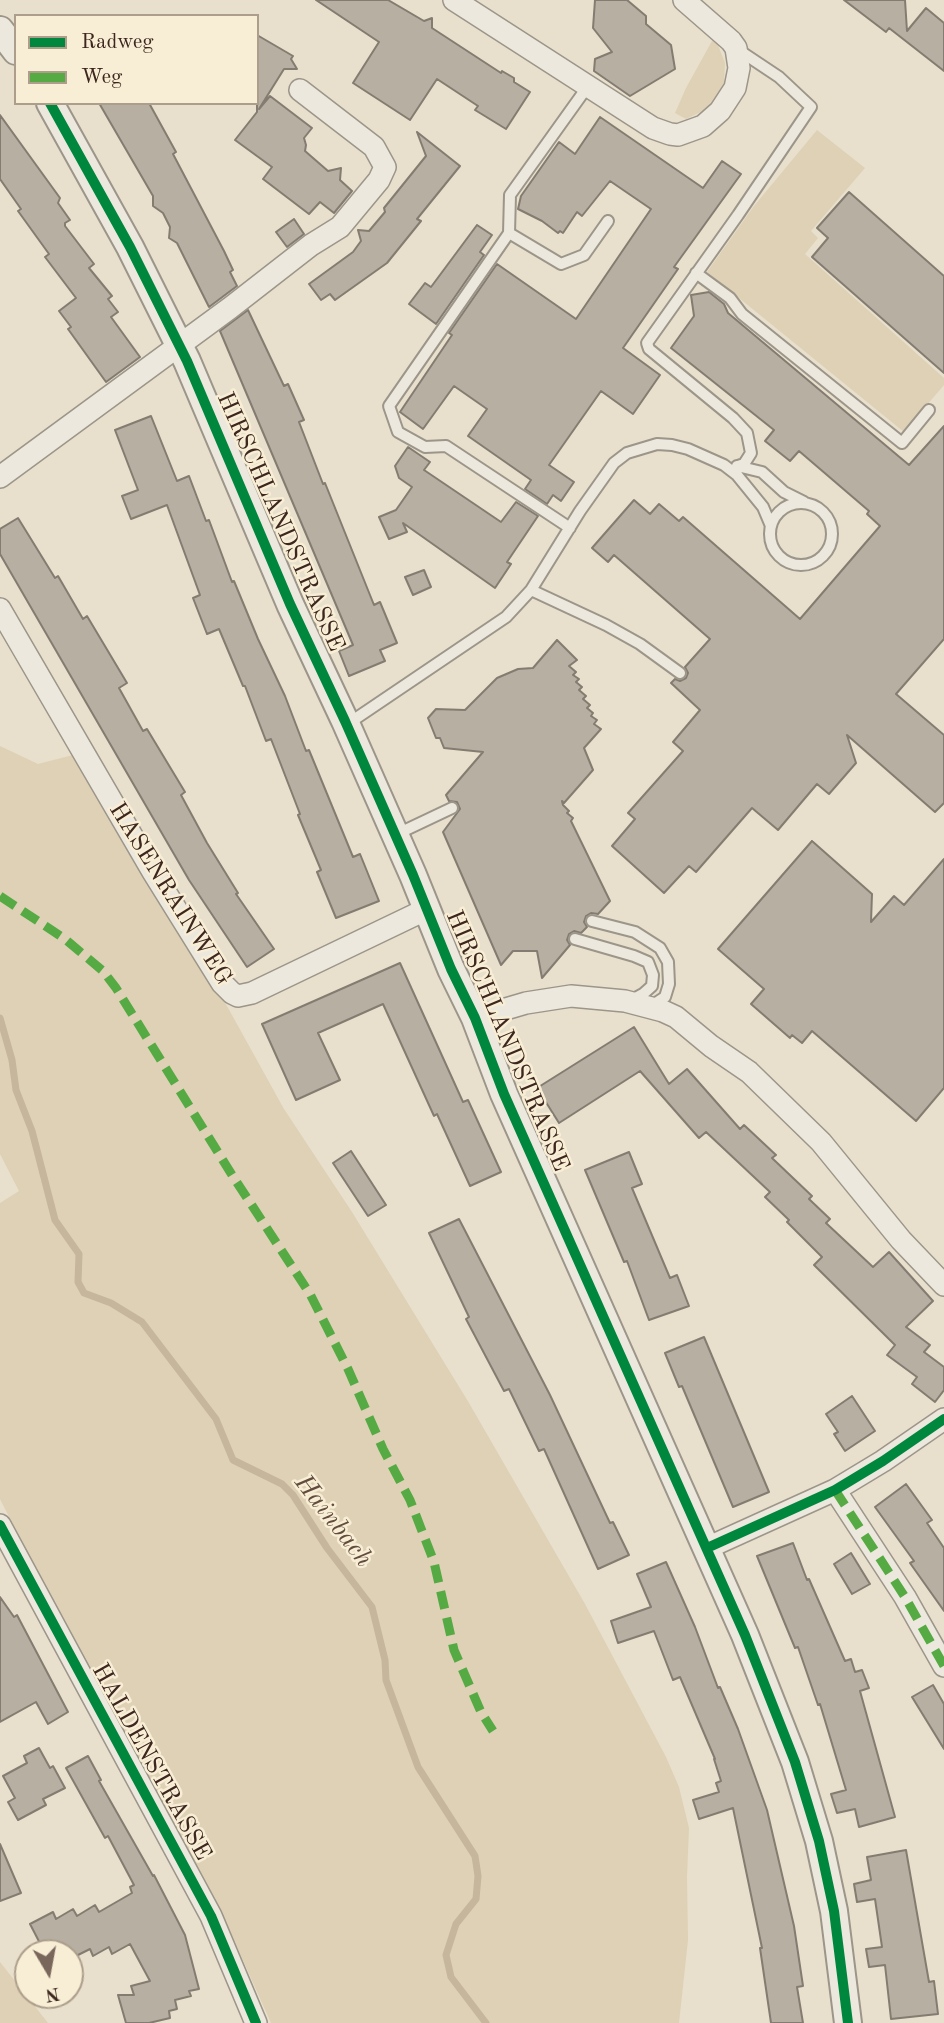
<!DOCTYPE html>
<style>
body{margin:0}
#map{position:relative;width:944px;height:2023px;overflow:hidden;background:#e8e0cc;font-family:"Old Standard TT",serif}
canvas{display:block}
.legend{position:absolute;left:14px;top:14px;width:245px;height:91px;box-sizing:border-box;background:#f8eed5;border:2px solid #ad9e8b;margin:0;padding:9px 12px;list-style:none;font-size:21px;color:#3c261d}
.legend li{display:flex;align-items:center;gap:14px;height:35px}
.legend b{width:35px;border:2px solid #ad9e8b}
.north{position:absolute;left:14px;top:1939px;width:70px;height:70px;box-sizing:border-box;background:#f8eed5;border:2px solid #ad9e8b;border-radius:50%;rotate:170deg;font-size:19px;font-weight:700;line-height:28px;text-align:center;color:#3c261d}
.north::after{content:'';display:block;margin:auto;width:24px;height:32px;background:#78675a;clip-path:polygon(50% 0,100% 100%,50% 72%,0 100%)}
</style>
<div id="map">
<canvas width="944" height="2023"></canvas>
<ul class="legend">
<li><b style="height:9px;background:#00873e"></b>Radweg</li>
<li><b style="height:9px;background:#55aa43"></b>Weg</li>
</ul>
<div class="north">N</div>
</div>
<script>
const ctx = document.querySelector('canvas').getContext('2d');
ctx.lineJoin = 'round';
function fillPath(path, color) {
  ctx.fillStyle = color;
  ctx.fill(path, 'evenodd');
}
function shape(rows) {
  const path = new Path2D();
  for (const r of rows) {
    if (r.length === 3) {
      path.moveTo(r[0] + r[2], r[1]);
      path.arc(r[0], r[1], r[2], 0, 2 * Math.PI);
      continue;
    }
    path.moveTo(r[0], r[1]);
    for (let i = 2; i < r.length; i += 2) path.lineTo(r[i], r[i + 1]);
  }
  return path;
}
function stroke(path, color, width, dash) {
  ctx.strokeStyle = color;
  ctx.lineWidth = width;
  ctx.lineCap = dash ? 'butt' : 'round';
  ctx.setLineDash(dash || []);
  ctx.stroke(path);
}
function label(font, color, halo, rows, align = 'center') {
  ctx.font = font + ' "Old Standard TT",serif';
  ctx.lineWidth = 5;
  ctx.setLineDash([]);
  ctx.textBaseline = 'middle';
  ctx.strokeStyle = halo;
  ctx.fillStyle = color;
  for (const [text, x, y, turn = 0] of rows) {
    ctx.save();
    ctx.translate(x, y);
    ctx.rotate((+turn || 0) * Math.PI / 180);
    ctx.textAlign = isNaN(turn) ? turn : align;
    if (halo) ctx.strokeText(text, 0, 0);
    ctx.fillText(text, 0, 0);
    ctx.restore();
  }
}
fillPath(shape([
 [716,40,725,63,724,82,721,91,709,108,686,119,675,113,686,88,712,41],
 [817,130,865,168,811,231,818,238,805,254,944,378,944,385,904,432,707,272,754,206],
 [0,746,38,764,73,755,142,874,217,988,284,1109,352,1212,469,1403,585,1604,666,1757,679,1787,689,1828,687,1877,688,1940,679,2023,271,2023,220,1909,77,1650,0,1499,0,1203,19,1191,0,1154],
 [0,1962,48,2023,0,2023]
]), '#ded1b5');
stroke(shape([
 [0,1018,12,1060,16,1090,32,1131,55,1220,79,1254,78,1282,84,1293,111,1303,142,1322,216,1419,233,1460,282,1484,293,1495,327,1548,372,1607,385,1660,386,1680,418,1767,475,1856,478,1876,476,1899,456,1924,446,1955,451,1977,486,2023]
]), '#c5b69c', 7);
const building = shape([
 [316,0,388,0,424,21,432,18,432,28,501,73,502,71,514,78,514,82,530,92,506,129,475,110,478,106,437,79,410,120,353,83,379,42,316,0],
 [595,0,627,0,646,16,646,24,671,45,675,69,630,96,594,71,595,59,612,52,593,28,595,0],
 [844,0,905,0,907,31,926,8,944,23,944,71,889,28,886,32,844,0],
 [257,35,293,56,291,59,297,69,284,69,259,109,270,96,312,128,304,138,306,145,305,151,328,171,341,168,340,180,352,191,334,213,320,202,309,214,263,179,272,167,235,140,257,112,257,35],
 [99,103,149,103,176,152,173,154,224,251,233,270,230,272,237,286,209,307,177,243,169,238,170,227,163,213,153,206,153,196,99,103],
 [0,115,60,198,58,203,70,220,65,223,65,226,94,264,89,268,112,296,108,299,118,312,111,317,140,357,106,382,68,329,71,327,59,311,76,298,45,257,49,254,18,211,21,209,0,179,0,115],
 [600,117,703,188,722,161,741,174,674,267,678,269,623,348,660,375,633,414,601,391,549,465,574,482,561,501,553,495,547,504,525,489,531,480,468,436,487,409,454,386,423,429,400,412,452,335,449,333,497,264,576,319,651,209,610,181,582,216,577,212,563,233,560,231,558,233,542,221,518,209,521,196,559,142,575,154,600,117],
 [417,132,460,166,417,219,421,221,387,263,335,300,330,294,321,300,309,284,353,252,361,241,358,230,369,231,385,212,384,208,426,156,417,132],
 [849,192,944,276,944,373,812,257,828,238,817,228,849,192],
 [294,219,304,234,287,247,276,232,294,219],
 [477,225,492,235,480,252,484,255,436,324,409,304,425,283,431,287,477,225],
 [709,292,724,304,728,313,909,465,944,426,944,639,896,694,944,735,944,803,935,812,847,735,856,763,829,794,817,784,778,830,752,808,696,872,689,866,664,893,612,846,635,819,628,813,683,751,673,742,700,710,671,683,675,679,680,681,686,678,688,673,685,667,710,639,614,555,608,562,592,548,634,500,650,514,659,504,679,521,683,517,800,619,880,526,867,514,869,511,799,451,790,461,765,441,774,430,671,348,694,316,691,295,709,292],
 [248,310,284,386,288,384,304,420,299,422,323,484,325,483,374,605,380,602,397,643,380,650,385,661,349,676,339,651,353,645,220,331,248,310],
 [151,416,177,481,189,476,206,521,209,520,232,582,234,581,258,639,285,696,306,751,309,750,353,857,360,854,379,901,336,918,317,872,321,870,298,815,300,814,271,739,266,741,245,686,243,686,219,629,207,634,193,598,200,595,167,505,131,519,122,496,138,490,115,430,151,416],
 [408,447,430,462,424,470,501,522,516,502,538,516,507,562,511,564,495,588,403,523,407,532,389,539,379,517,396,510,412,487,399,478,395,466,408,447],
 [18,518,55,578,58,576,83,619,87,616,127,683,119,688,143,731,147,729,185,792,181,795,207,843,238,893,236,894,274,949,247,967,189,880,0,554,0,529,18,518],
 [424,570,431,587,413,595,405,577,424,570],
 [557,640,577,660,569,666,576,672,573,675,579,679,576,682,582,687,579,690,586,696,583,699,590,705,587,708,593,713,591,716,597,720,594,724,601,729,584,748,593,770,564,803,562,801,563,805,569,811,567,813,573,818,571,821,610,901,598,914,591,913,586,916,584,922,587,927,581,933,574,931,569,934,567,940,570,945,542,978,537,951,513,951,501,965,443,832,460,809,457,802,449,801,446,795,483,752,444,748,440,738,436,738,428,718,436,709,465,710,497,678,518,669,533,668,557,640],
 [812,841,872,894,871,922,894,896,904,905,944,859,944,1088,916,1121,812,1031,802,1043,792,1035,790,1038,751,1004,764,989,718,949,812,841],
 [400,963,463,1102,468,1100,501,1172,470,1186,437,1114,434,1116,383,1004,318,1033,340,1080,296,1100,262,1024,400,963],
 [634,1027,669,1084,687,1069,740,1129,744,1125,776,1155,772,1158,812,1196,809,1199,830,1219,826,1223,873,1267,889,1252,933,1301,906,1327,930,1345,924,1352,944,1367,944,1390,935,1402,912,1384,917,1377,887,1355,895,1345,814,1265,822,1257,787,1222,789,1220,765,1197,770,1192,706,1132,699,1138,640,1071,559,1123,537,1088,634,1027],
 [351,1151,386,1205,368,1216,333,1163,351,1151],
 [629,1152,642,1184,632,1188,670,1278,677,1275,689,1306,649,1320,627,1261,624,1262,585,1170,629,1152],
 [459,1219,550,1395,610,1523,613,1522,629,1555,598,1569,544,1449,539,1451,509,1389,504,1391,466,1319,469,1317,429,1233,459,1219],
 [704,1337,769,1492,733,1507,682,1386,679,1387,665,1353,704,1337],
 [852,1396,875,1431,845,1451,834,1434,838,1432,826,1414,852,1396],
 [906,1484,932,1520,927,1523,944,1548,944,1611,910,1563,914,1561,875,1507,906,1484],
 [793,1543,807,1580,809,1579,845,1661,851,1659,855,1672,862,1670,869,1688,860,1691,895,1817,859,1827,855,1809,837,1813,831,1794,846,1790,820,1704,818,1705,798,1647,795,1648,757,1556,793,1543],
 [851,1553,870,1584,852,1594,834,1564,851,1553],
 [666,1562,695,1627,718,1688,720,1687,738,1729,767,1810,794,1926,803,1986,797,1987,803,2023,771,2023,760,1948,762,1948,733,1808,699,1819,693,1800,719,1792,716,1783,721,1781,714,1759,715,1759,680,1677,673,1680,654,1631,618,1643,611,1621,651,1607,637,1574,666,1562],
 [0,1597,14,1617,17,1615,68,1712,48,1724,36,1702,0,1722,0,1597],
 [933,1685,944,1704,944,1749,912,1697,933,1685],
 [39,1748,50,1768,53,1766,65,1788,43,1799,46,1805,18,1820,8,1802,15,1798,3,1776,27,1763,24,1756,39,1748],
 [88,1756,101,1780,99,1781,153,1876,154,1875,185,1935,199,1989,189,1991,191,1996,175,2000,177,2009,169,2011,170,2018,149,2023,126,2023,118,1995,134,1995,131,1986,150,1981,130,1944,112,1954,109,1947,93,1956,90,1949,70,1959,70,1953,45,1953,30,1924,53,1912,56,1919,73,1909,77,1916,95,1905,99,1912,132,1893,130,1887,134,1885,108,1836,105,1838,66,1768,88,1756],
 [0,1844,21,1893,0,1901,0,1844],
 [906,1850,929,1982,934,1981,938,2014,891,2019,885,1965,869,1967,866,1949,882,1947,875,1899,857,1902,854,1884,871,1880,867,1857,906,1850]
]);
fillPath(building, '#b6afa2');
stroke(building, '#847c71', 2);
const service = shape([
 [737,49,779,77,811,107,738,215,647,343,649,349,733,418,747,433,751,453,744,464,738,466],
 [509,233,561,264,584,255,608,221],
 [696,273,730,298,742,314,902,443,929,410],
 [737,466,762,472,784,492,804,502],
 [801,534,31],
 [570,528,446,446,425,447,398,432,389,406,509,233,510,195,588,86],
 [531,590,606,625,640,644,680,673],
 [345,721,355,719,506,617,531,590,580,511,614,463,627,453,657,444,672,445,688,449,724,465,737,475,763,507,771,526],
 [395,835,452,808],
 [592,921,635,932,660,948,668,962,669,984,665,997,650,1007],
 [575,939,634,956,648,962,653,975,652,986,643,994,632,1000]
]);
const minor = shape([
 [454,0,653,128,670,134,678,135,703,126,720,111,735,88,739,68,736,48,731,41,684,0],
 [0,477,230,308,311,245,340,227,379,180,385,167,374,147,300,90],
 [0,609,153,872,222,983,232,993,238,996,252,993,427,909],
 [475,1018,526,1003,571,996,625,1001,663,1011,676,1017,711,1046,749,1072,821,1142,901,1240,944,1285],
 [835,1490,905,1597,944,1666],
 [0,1525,211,1916,256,2023],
 [707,1548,835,1490,883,1461,944,1419]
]);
const tertiary = shape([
 [0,30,16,51],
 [50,103,130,247,187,361,290,604,345,721,413,875,451,969,475,1018,504,1094,745,1635,795,1762,819,1841,834,1911,848,2023]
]);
stroke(service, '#9c9589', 14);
stroke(minor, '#9c9589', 24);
stroke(tertiary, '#9c9589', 30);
stroke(service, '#ece8dd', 10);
stroke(minor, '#ece8dd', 21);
stroke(tertiary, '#ece8dd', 26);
stroke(shape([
 [0,896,65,939,103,971,116,988,232,1175,310,1294,348,1369,383,1449,410,1500,434,1562,454,1650,481,1712,493,1731],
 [835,1490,905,1597,944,1666]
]), '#55aa43', 9, [18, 9]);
stroke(shape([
 [50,103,130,247,187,361,290,604,345,721,413,875,451,969,475,1018,504,1094,745,1635,795,1762,819,1841,834,1911,848,2023],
 [0,1525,211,1916,256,2023],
 [707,1548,835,1490,883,1461,944,1419]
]), '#00873e', 10);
label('24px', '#3c261d', '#f8eed5', [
 ["HIRSCHLANDSTRASSE",280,522,66],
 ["HASENRAINWEG",170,894,58],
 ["HIRSCHLANDSTRASSE",507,1041,67],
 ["HALDENSTRASSE",151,1762,61]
]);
label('italic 26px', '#614c3d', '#f8eed5', [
 ["Hainbach",333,1521,52]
]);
</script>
